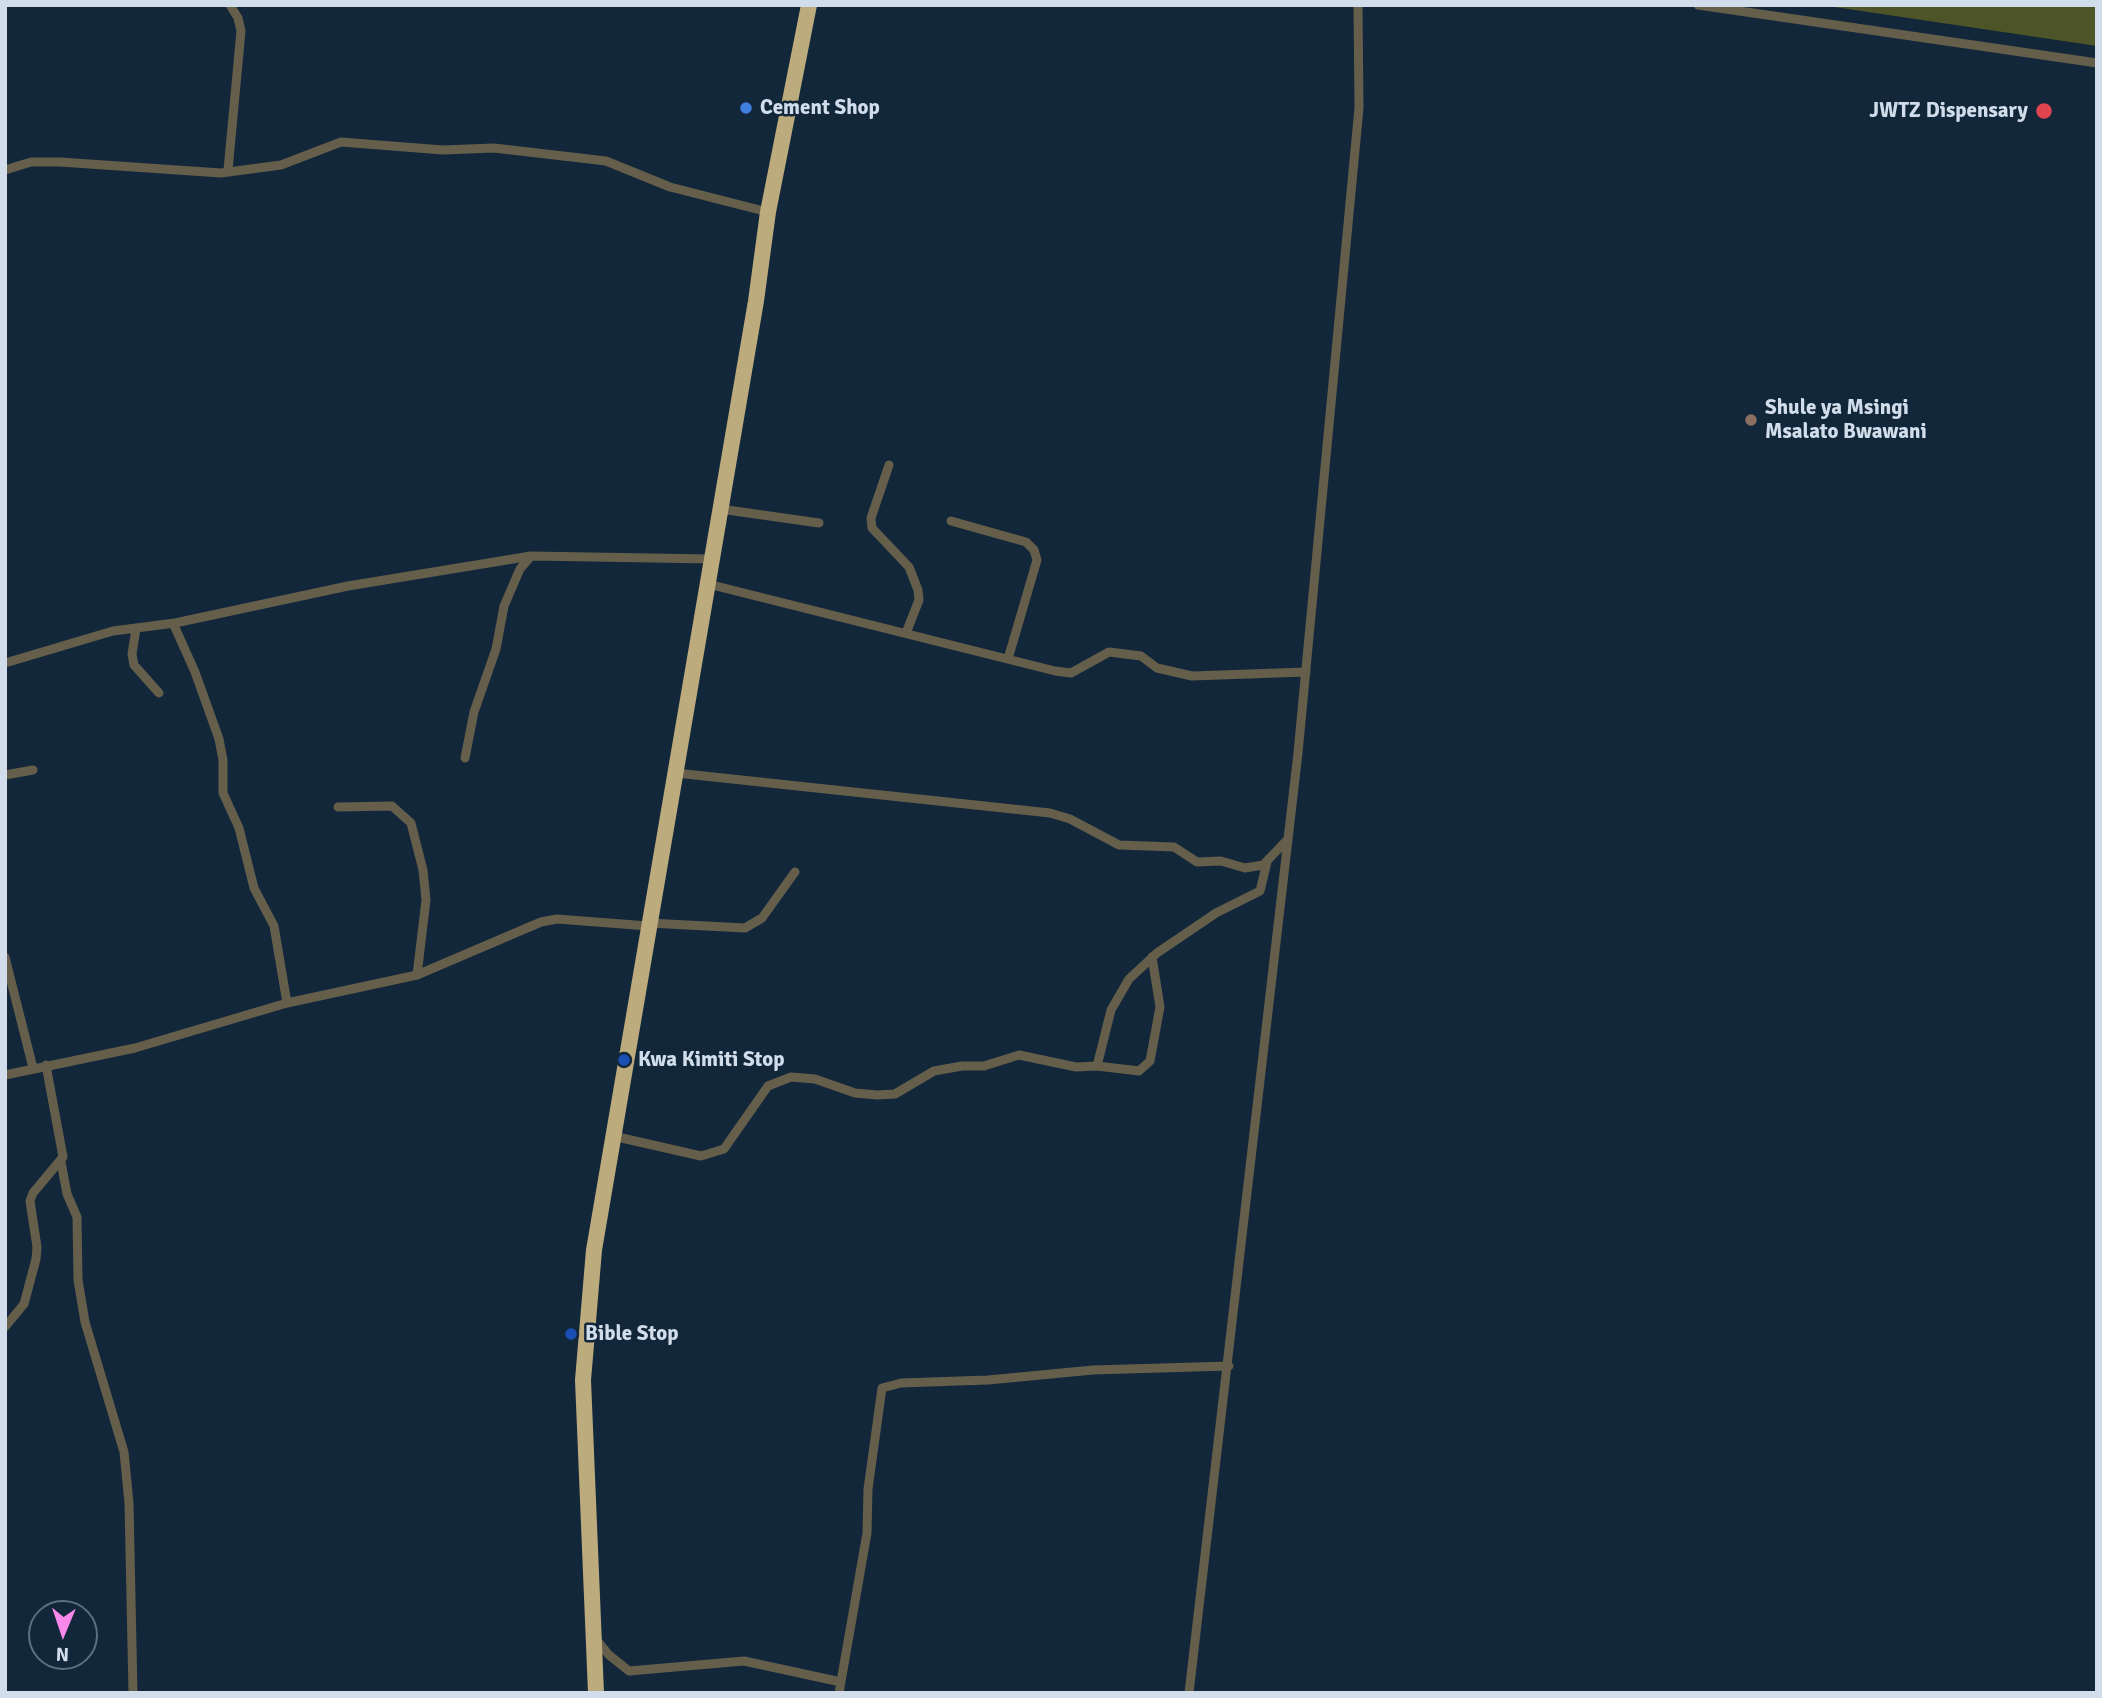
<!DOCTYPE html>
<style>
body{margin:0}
#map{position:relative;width:2102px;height:1698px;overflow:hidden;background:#12273a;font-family:Signika,sans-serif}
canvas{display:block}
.frame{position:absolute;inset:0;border:7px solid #d1ddea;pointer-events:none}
.north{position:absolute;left:28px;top:1600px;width:70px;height:70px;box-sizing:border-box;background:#12273a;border:2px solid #5e7080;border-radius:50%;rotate:182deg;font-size:19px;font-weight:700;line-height:28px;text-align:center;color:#d1ddea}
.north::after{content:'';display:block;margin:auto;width:24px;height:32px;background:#f888ea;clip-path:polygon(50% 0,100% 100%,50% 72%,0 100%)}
</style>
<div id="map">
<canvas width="2102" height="1698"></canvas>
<div class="frame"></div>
<div class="north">N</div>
</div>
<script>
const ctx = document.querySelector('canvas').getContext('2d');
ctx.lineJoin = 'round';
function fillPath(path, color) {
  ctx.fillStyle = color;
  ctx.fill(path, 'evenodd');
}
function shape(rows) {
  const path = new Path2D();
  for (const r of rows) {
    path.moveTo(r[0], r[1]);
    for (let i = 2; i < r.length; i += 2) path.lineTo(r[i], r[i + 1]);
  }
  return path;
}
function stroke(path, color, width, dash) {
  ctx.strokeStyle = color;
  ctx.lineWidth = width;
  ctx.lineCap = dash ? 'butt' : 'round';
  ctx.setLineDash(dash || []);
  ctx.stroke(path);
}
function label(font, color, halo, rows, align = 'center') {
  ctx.font = font + ' Signika,sans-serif';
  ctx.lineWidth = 5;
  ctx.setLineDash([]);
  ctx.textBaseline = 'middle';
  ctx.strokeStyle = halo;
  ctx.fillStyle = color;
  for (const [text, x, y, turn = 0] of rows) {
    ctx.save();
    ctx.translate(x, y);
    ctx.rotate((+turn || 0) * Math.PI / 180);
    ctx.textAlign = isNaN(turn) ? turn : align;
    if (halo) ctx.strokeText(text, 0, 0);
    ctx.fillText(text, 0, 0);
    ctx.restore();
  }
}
fillPath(shape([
 [1821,5,2097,5,2097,46]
]), '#4d5428');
stroke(shape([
 [1698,5,2097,63],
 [5,170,31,162,60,162,221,173,281,165,341,142,443,150,494,148,606,161,670,187,768,212],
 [228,170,241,31,238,18,230,5],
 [889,465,871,518,872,528,909,567,918,590,919,600,906,633],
 [720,509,819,523],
 [951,521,1026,542,1034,550,1037,560,1008,659],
 [708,584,1055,671,1071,673,1109,652,1141,656,1157,668,1192,676,1306,672],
 [173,623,195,672,219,739,223,760,223,793,239,828,254,888,274,926,287,1003],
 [136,629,132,654,134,665,159,693],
 [5,663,113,631,175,623,348,586,531,556,712,559],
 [465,758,474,712,496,649,504,606,520,569,531,556],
 [676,773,1050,813,1070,819,1119,845,1174,847,1197,862,1221,861,1245,868,1263,865,1288,839],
 [5,775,33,770],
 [338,807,392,806,411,823,423,870,426,900,417,975],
 [648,923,745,928,762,918,795,872],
 [5,957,33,1068],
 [1097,1066,1139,1071,1150,1061,1160,1007,1152,957],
 [5,1075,135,1048,287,1003,417,975,541,922,557,919,648,926],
 [613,1136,701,1156,724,1149,768,1086,791,1077,815,1079,855,1093,877,1095,895,1094,934,1071,962,1066,984,1066,1019,1055,1076,1067,1097,1066,1111,1010,1129,979,1157,953,1216,913,1260,891,1267,862],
 [61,1162,67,1194,77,1217,78,1280,85,1322,124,1452,129,1503,133,1693],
 [5,1327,24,1304,36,1259,37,1247,30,1201,33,1193,63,1157,46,1065],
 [595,1638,609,1655,629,1671,744,1661,841,1682],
 [839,1693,867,1533,868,1489,882,1388,901,1383,988,1380,1093,1370,1229,1366],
 [1189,1693,1298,753,1359,108,1358,5]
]), '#645e4b', 9);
stroke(shape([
 [596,1693,583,1380,594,1250,756,301,768,212,809,5]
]), '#bcab7d', 16);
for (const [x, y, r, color] of [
 [746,108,7,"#3f7fe0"],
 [2044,111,9,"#e0444e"],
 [1751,420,7,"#8d6e63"],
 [624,1060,7,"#1a4fb4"],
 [571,1334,7,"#1a4fb4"]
]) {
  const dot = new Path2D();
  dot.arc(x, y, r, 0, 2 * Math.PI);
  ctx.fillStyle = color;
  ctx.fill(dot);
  stroke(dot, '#12273a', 2.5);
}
label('bold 21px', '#d1ddea', '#12273a', [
 ["Cement Shop",760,108],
 ["JWTZ Dispensary",2028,111,"right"],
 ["Shule ya Msingi",1765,408],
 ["Msalato Bwawani",1765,432],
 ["Kwa Kimiti Stop",638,1060],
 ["Bible Stop",585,1334]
], 'left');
</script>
